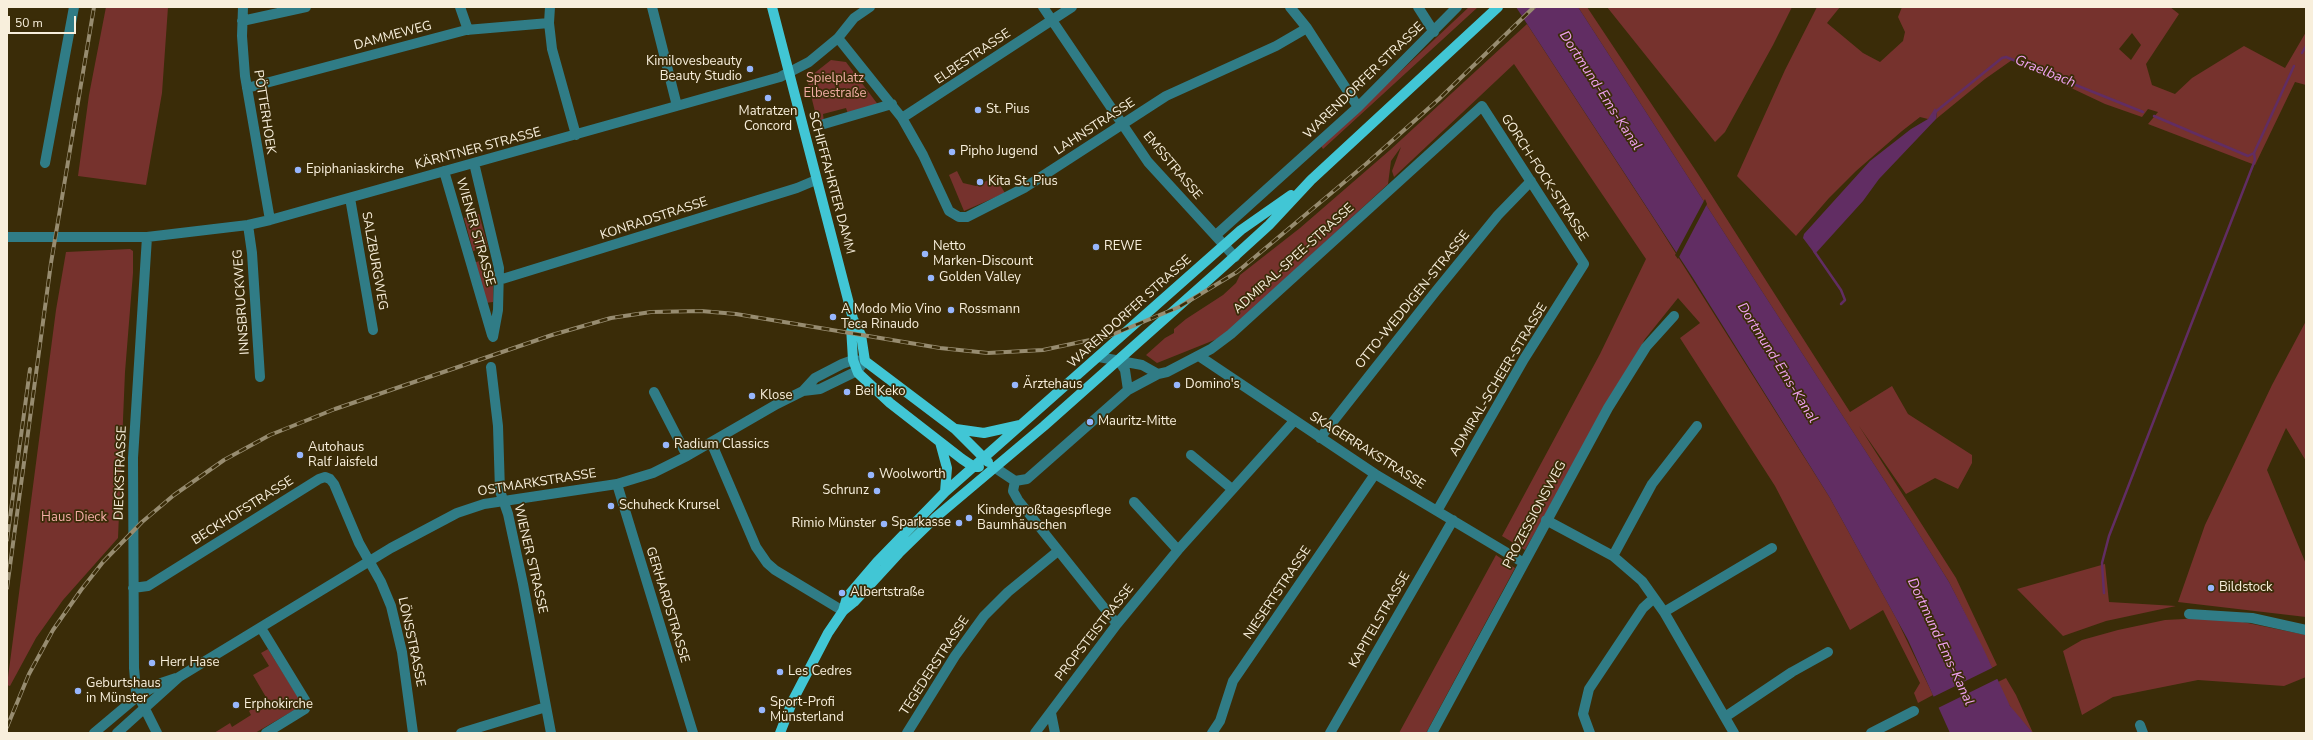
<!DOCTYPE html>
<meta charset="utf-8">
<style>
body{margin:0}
#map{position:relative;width:2313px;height:740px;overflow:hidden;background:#3a2c08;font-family:"Nunito Sans",sans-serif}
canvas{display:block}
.frame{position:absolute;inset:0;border:8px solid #f8efdc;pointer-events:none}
.scale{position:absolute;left:8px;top:16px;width:68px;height:18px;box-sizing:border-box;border:2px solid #f8efdc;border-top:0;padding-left:5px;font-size:12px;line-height:14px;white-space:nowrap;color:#f8efdc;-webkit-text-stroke:3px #3a2c08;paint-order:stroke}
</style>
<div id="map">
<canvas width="2313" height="740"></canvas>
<div class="frame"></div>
<div class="scale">50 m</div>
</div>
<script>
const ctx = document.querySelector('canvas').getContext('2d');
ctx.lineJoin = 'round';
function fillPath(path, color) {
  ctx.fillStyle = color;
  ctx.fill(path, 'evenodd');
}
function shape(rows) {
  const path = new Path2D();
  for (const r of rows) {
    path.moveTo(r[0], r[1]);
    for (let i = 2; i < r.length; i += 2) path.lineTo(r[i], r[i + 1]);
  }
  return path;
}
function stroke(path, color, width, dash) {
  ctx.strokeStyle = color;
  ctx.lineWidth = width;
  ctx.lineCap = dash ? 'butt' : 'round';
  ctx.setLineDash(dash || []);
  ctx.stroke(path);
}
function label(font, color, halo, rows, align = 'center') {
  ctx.font = font + ' "Nunito Sans",sans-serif';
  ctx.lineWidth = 3.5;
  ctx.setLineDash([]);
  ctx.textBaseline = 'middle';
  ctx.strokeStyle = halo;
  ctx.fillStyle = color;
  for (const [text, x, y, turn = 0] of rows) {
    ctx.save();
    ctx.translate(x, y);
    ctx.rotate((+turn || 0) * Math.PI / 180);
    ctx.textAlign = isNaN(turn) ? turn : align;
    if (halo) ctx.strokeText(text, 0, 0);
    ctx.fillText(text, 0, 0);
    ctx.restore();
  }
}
fillPath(shape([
 [106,7,168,7,162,93,146,185,78,176,89,95],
 [1469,7,1478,7,1323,149,1321,146],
 [1578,7,1587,7,1698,174,1850,412,1892,386,1908,414,1972,455,1972,463,1958,489,1935,478,1906,494,1859,426,1956,578,1997,665,1992,668,1949,582,1910,520],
 [1607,7,1792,7,1773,45,1725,132,1715,142],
 [1817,7,1840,7,1827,23,1863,53,1880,62,1903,41,1905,32,1898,17,1902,7,2170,7,2179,14,2146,64,2152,85,2175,94,2192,78,2244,46,2285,68,2306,32,2306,85,2295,82,2255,165,2148,124,2158,112,2148,109,2142,117,2105,104,2012,60,1985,79,1936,119,1937,112,1928,119,1920,117,1902,131,1856,171,1829,198,1796,236,1737,176,1785,70],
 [2132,33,2141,45,2131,60,2119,49],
 [1527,24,1656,222,1830,498,1896,618,1933,695,1918,703,1914,693,1920,683,1883,610,1850,630,1775,486,1680,338,1700,323,1678,298,1645,339,1525,550,1502,536,1600,354,1646,259,1514,64,1394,177,1392,171,1401,147,1391,161,1388,184,1231,329,1217,339,1157,363,1146,355,1165,338,1174,333,1174,329,1186,319,1223,295,1236,283,1240,275,1300,228,1390,150],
 [831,60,846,62,879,106,848,114,846,108,823,114,824,122,818,124,807,79],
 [957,171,963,183,976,186,995,177,1005,193,964,211,949,175],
 [479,214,488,247,473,251,464,218],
 [130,249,133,251,133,273,125,372,118,538,63,600,36,638,10,686,7,685,56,310,66,252],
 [483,260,492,266,493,281,493,302,485,303,473,263],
 [2306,321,2306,461,2286,428,2267,470,2306,564,2306,617,2178,602,2205,525,2272,385],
 [1496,555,1515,568,1426,733,1399,733],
 [2105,564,2109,602,2176,606,2106,621,2063,636,2017,589],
 [2203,618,2238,621,2306,635,2306,677,2284,686,2198,680,2113,697,2082,715,2063,651,2082,640,2118,630,2165,620],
 [268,649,303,705,255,733,214,733,230,723,232,727,251,715,249,711,255,707,258,712,270,704,253,675,269,666,261,653],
 [2006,678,2016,695,2033,733,2013,711,2006,700,1998,682]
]), '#76322d');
fillPath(shape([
 [1516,7,1578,7,1914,526,1949,582,1983,648,2010,706,2033,733,1950,733,1908,640,1830,498,1693,278],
 [1935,108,1937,112,1936,119,1879,179,1863,201,1815,254,1803,238,1804,234,1870,161,1911,129,1928,119]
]), '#612d63');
fillPath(shape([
 [1705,199,1707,204,1678,259,1675,255],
 [1994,667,1999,678,1938,708,1933,697]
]), '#3a2c08');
stroke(shape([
 [2302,53,2306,46],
 [1934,113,2002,58,2006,57,2143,112],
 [2154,116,2248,156,2254,153,2294,66],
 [1814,251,1841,290,1845,300,1841,304],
 [2104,593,2102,563,2109,536,2255,160,2254,153]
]), '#612d63', 2.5);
stroke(shape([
 [243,7,242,36,245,76,270,220],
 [460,7,468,30],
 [550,7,549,23,552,49,576,135],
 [652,7,677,106],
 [1043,7,1148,162,1235,257],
 [1290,7,1307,28,1358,107],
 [1418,7,1434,32],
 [242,21,306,7],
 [838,38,902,118,1072,7],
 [247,88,466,30,549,23],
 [902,118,923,155,949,211,959,217,967,217,1024,188,1166,96,1276,46,1307,28],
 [824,124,892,104],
 [45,163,74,7],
 [474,163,499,268,498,310,493,337],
 [444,171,492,335],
 [350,198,373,330],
 [248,225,252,253,260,377],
 [1216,235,1358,107,1457,7],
 [7,237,147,237,248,225,270,220,780,77,809,62,838,38,854,18,870,7],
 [147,237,133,458,134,668,136,691,157,733],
 [499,280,797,188,816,180],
 [1199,356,1375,474,1524,563],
 [1099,357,1142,365,1158,374],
 [1119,361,1125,370,1128,390],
 [491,367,498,426,500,491,508,514,523,584,551,733],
 [803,391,815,378,842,364,853,360,861,361],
 [654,392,687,456],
 [1320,438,1436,291,1498,215,1531,181],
 [711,442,756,547,767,563,775,570,843,611],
 [1191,455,1232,489],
 [994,467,1015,481,1027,479,1128,390,1158,374,1167,372,1211,349,1231,334,1482,106,1584,264,1524,359,1437,511],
 [1015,481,1013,491,1018,500,1117,624],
 [617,484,693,733],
 [1134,502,1178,550],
 [1546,520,1613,556,1642,581,1664,612,1734,733],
 [1613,556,1652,484,1697,426],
 [133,588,148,586,319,479,325,477,330,479,334,484,359,543,381,582,391,606,402,652,413,733],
 [1664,612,1772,548],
 [2189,614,2252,618,2306,630],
 [261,628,305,700,306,706,305,709,266,733],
 [1051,713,1055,733],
 [1725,717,1792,672,1828,652],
 [2140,725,2143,733],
 [94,733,138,696,161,683,176,678],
 [117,733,179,677,391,548,457,513,484,504,617,484,653,473,687,456,777,404,803,391,820,389,857,371,865,361],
 [461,733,546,707],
 [907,733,955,656,984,616,1008,592,1058,551],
 [1035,733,1117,624,1178,550,1294,421],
 [1212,733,1220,721,1233,681,1375,474],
 [1330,733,1453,520],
 [1432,733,1608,408,1646,347,1674,316],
 [1590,733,1583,714,1589,689,1643,608,1654,598],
 [1871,733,1914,711]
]), '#307c86', 10);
stroke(shape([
 [772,7,853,319,861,335,865,361,955,429,988,462],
 [853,319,851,327,853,360,858,373,890,403,962,459,974,467,979,467],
 [956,429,984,433,1020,425],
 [940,442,947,468,945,492],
 [843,611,847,597,877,562,945,492,1241,230,1291,195],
 [780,733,793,700,828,633,843,611,854,602,899,553,936,517,1044,426,1224,266,1269,225,1311,180,1498,7]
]), '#41c6d5', 10);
const rail = shape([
 [7,540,30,369],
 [7,588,51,263,94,7],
 [7,727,29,674,53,630,81,590,103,562,142,522,174,495,224,460,270,435,335,409,552,335,611,318,651,312,701,311,736,314,940,348,988,353,1043,350,1109,336,1179,307,1237,272,1366,164,1439,99,1534,7]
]);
stroke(rail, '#978c70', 4);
stroke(rail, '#3a2c08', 2.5, [8]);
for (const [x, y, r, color] of [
 [750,69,4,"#97b6fd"],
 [768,98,4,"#97b6fd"],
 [978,110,4,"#97b6fd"],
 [952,152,4,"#97b6fd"],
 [298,170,4,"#97b6fd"],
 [980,182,4,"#97b6fd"],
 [1096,247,4,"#97b6fd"],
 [925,254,4,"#97b6fd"],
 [931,278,4,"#97b6fd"],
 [951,310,4,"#97b6fd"],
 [833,317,4,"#97b6fd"],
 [1015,385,4,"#97b6fd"],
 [1177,385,4,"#97b6fd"],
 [847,392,4,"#97b6fd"],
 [752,396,4,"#97b6fd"],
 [1090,422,4,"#97b6fd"],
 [666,445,4,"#97b6fd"],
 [300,455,4,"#97b6fd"],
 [871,475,4,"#97b6fd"],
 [877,491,4,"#97b6fd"],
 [611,506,4,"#97b6fd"],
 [969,518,4,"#97b6fd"],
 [959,523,4,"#97b6fd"],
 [884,524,4,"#97b6fd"],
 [2211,588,4,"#97b6fd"],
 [842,593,4,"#97b6fd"],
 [152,663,4,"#97b6fd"],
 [780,672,4,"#97b6fd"],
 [78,691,4,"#97b6fd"],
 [236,705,4,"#97b6fd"],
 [762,710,4,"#97b6fd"]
]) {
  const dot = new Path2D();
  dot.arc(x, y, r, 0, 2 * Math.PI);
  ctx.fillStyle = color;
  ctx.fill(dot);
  stroke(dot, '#3a2c08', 1.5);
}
label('13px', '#f8efdc', '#3a2c08', [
 ["DAMMEWEG",393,36,-15],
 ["ELBESTRASSE",973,57,-34],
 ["WARENDORFER STRASSE",1364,81,-44],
 ["PÖTTERHOEK",264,112,81],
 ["LAHNSTRASSE",1095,127,-33],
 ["KÄRNTNER STRASSE",478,149,-15],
 ["EMSSTRASSE",1172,166,50],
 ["GORCH-FOCK-STRASSE",1544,178,57],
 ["SCHIFFFAHRTER DAMM",831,183,75],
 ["KONRADSTRASSE",654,219,-18],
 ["WIENER STRASSE",475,232,74],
 ["ADMIRAL-SPEE-STRASSE",1294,259,-42],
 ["SALZBURGWEG",374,261,80],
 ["OTTO-WEDDIGEN-STRASSE",1413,300,-51],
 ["INNSBRUCKWEG",242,302,-94],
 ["WARENDORFER STRASSE",1130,312,-42],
 ["ADMIRAL-SCHEER-STRASSE",1499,380,-59],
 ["SKAGERRAKSTRASSE",1367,451,32],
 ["DIECKSTRASSE",121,473,-88],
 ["OSTMARKSTRASSE",537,483,-9],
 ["BECKHOFSTRASSE",243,511,-32],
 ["PROZESSIONSWEG",1535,515,-62],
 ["WIENER STRASSE",530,559,77],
 ["NIESERTSTRASSE",1278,593,-56],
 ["GERHARDSTRASSE",667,605,73],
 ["KAPITELSTRASSE",1380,620,-60],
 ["PROPSTEISTRASSE",1095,633,-52],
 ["LÖNSSTRASSE",411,642,78],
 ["TEGEDERSTRASSE",935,666,-57]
]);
label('13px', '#f8efdc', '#3a2c08', [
 ["Kimilovesbeauty",742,62,"right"],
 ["Beauty Studio",742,77,"right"],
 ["St. Pius",986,110],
 ["Matratzen",768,112,"center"],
 ["Concord",768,127,"center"],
 ["Pipho Jugend",960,152],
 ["Epiphaniaskirche",306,170],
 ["Kita St. Pius",988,182],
 ["Netto",933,247],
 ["Marken-Discount",933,262],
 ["REWE",1104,247],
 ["Golden Valley",939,278],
 ["A Modo Mio Vino",841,310],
 ["Teca Rinaudo",841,325],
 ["Rossmann",959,310],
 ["Ärztehaus",1023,385],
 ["Domino's",1185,385],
 ["Bei Keko",855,392],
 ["Klose",760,396],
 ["Mauritz-Mitte",1098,422],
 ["Radium Classics",674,445],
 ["Autohaus",308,448],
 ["Ralf Jaisfeld",308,463],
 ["Woolworth",879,475],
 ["Schrunz",869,491,"right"],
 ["Schuheck Krursel",619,506],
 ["Kindergroßtagespflege",977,511],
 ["Baumhäuschen",977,526],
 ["Sparkasse",951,523,"right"],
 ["Rimio Münster",876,524,"right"],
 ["Bildstock",2219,588],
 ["Albertstraße",850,593],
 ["Herr Hase",160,663],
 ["Les Cedres",788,672],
 ["Geburtshaus",86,684],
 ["in Münster",86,699],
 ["Sport-Profi",770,703],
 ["Münsterland",770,718],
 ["Erphokirche",244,705]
], 'left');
label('13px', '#f2ada5', '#3a2c08', [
 ["Spielplatz",835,79],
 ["Elbestraße",835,94],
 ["Haus Dieck",74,518]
]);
label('italic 14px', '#f0a2f1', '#3a2c08', [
 ["Graelbach",2045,72,22],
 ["Dortmund-Ems-Kanal",1600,91,57],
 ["Dortmund-Ems-Kanal",1777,363,58],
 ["Dortmund-Ems-Kanal",1940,642,65]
]);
</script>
